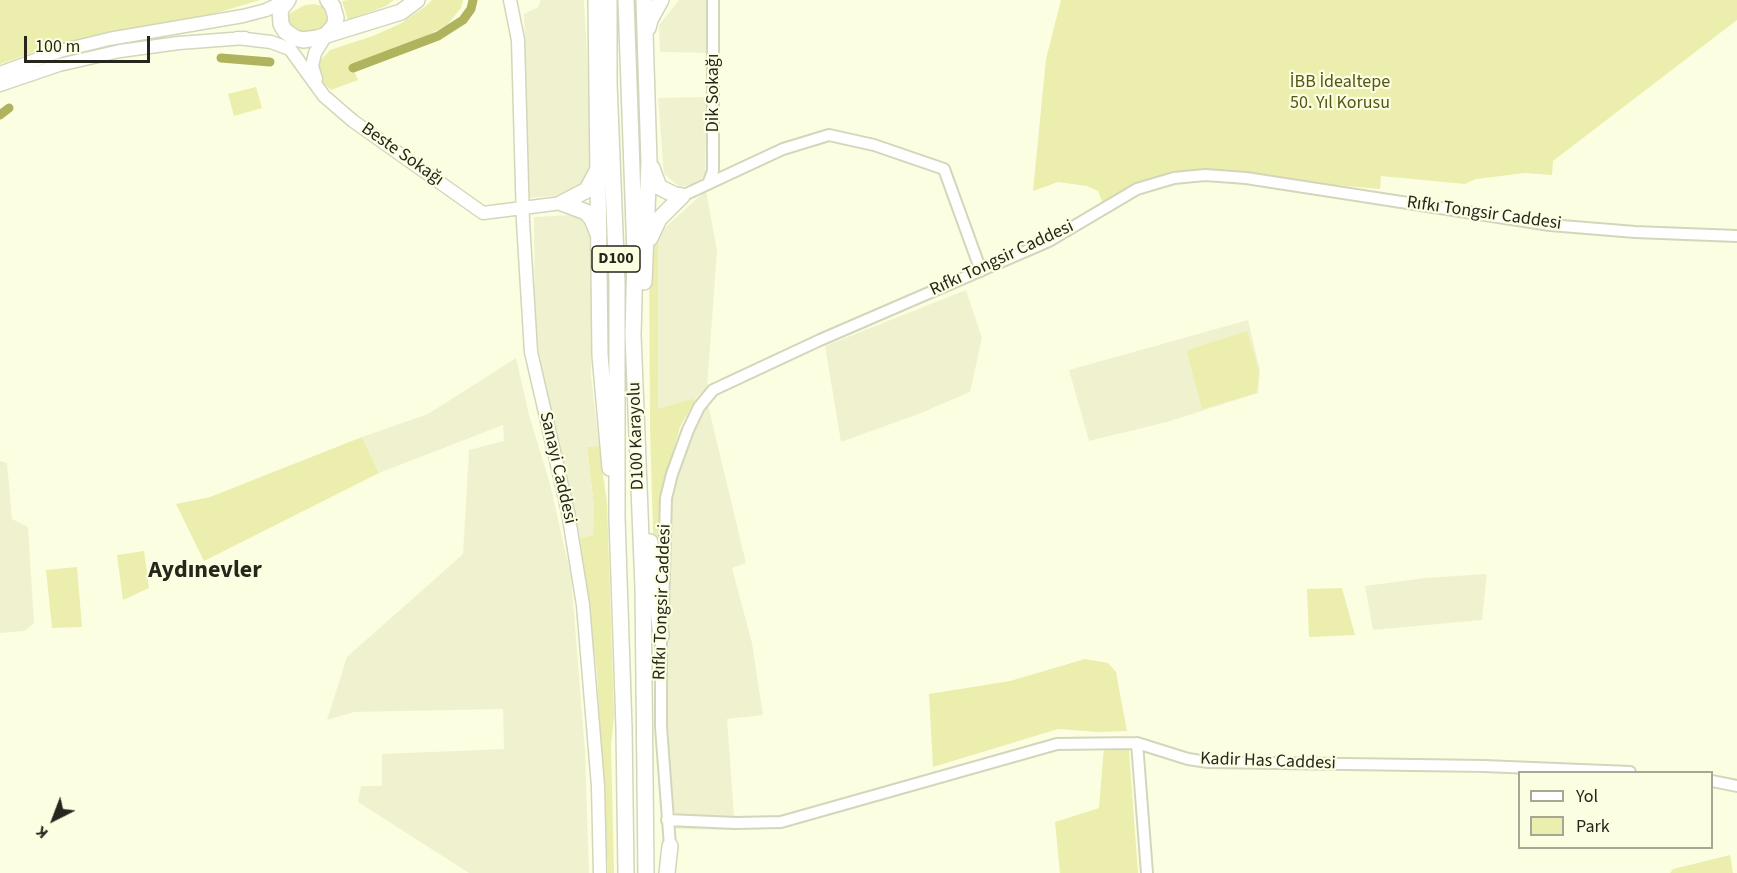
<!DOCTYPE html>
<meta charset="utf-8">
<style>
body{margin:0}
#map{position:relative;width:1737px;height:873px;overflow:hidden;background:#fcfee2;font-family:"Source Sans 3",sans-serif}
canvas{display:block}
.legend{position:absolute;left:1518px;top:771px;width:195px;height:78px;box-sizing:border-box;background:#fcfee2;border:2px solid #a6a893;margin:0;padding:8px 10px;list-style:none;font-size:18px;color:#26261c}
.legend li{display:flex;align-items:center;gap:12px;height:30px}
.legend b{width:30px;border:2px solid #a6a893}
.north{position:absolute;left:24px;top:789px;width:60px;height:60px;-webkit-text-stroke:4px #fcfee2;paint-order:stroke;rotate:222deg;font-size:16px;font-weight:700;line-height:24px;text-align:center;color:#26261c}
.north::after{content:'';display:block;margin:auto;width:21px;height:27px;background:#26261c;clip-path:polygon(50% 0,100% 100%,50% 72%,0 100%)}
.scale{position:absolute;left:24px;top:36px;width:126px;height:27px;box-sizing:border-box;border:3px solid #26261c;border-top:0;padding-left:8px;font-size:18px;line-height:21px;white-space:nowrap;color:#26261c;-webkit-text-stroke:4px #fcfee2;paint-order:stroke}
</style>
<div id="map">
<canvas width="1737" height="873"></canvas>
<ul class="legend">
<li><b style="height:8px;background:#fff"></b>Yol</li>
<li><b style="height:16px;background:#ebeead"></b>Park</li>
</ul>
<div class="north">K</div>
<div class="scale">100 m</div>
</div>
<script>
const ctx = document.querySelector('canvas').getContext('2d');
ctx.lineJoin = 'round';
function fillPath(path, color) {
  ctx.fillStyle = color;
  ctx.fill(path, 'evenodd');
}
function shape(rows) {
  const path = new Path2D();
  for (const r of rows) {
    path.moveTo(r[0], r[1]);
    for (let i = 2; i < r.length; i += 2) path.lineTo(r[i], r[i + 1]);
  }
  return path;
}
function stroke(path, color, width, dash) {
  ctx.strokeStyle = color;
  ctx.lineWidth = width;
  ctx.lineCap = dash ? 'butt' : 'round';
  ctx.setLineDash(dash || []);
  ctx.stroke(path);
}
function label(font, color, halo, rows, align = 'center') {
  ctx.font = font + ' "Source Sans 3",sans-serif';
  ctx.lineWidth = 4.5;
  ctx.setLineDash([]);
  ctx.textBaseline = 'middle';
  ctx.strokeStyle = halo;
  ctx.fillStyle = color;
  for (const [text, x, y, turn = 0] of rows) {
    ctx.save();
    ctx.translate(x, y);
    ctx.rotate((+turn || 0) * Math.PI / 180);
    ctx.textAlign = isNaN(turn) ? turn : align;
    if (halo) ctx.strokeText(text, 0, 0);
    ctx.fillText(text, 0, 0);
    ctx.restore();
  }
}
fillPath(shape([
 [541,0,584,0,593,167,581,187,565,195,529,198,524,14,538,7],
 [679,0,711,0,712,53,660,52,659,25],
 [707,97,705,175,696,184,680,187,664,174,658,98],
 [706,190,717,251,707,388,696,398,658,410,658,234],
 [570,215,588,222,594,238,591,375,599,446,587,447,594,506,593,535,580,538,535,336,534,217],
 [966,290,982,338,970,392,921,413,841,442,825,346],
 [1248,320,1260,371,1258,393,1167,422,1089,441,1069,370],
 [516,358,529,415,550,484,571,576,585,750,589,873,469,873,358,802,361,786,382,786,382,754,504,749,503,709,354,712,327,720,347,657,463,554,469,450,504,441,503,425,379,473,362,437,428,414],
 [708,405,746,563,732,568,752,643,763,715,727,719,735,830,676,829,666,725,669,528,671,497,677,471,701,408],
 [0,461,7,463,12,519,28,527,34,623,25,631,0,633],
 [1487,574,1482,620,1373,630,1365,586,1425,578]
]), '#f0f2cf');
fillPath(shape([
 [0,0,260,0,190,21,108,33,46,48,0,64],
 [348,0,394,0,386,6,348,20,342,1],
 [432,0,463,0,461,8,447,25,422,38,351,64,358,80,331,90,320,80,318,63,330,50,373,36,400,24,426,6],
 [1061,0,1737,0,1737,20,1553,161,1552,175,1525,173,1476,179,1465,184,1381,176,1380,189,1173,171,1103,204,1098,191,1087,186,1058,182,1033,191,1046,59],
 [315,4,325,7,331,18,320,32,300,33,292,27,288,19,290,13,305,5],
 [256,87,262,108,234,116,228,94],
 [658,234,658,409,696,398,680,427,669,467,660,508,656,565,653,532,650,426,649,250],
 [1247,331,1259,371,1257,393,1202,409,1187,352,1188,350],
 [362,437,379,473,204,561,176,504,210,497],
 [599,446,607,503,614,716,611,745,614,873,608,873,597,674,580,538,593,535,594,506,587,447],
 [144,551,149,588,123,600,117,555],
 [77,567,82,627,52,628,46,570],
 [1342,588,1355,635,1309,637,1307,589],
 [1085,659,1108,663,1116,672,1127,731,1098,732,1058,729,933,767,929,694,1010,681],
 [1104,746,1129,750,1138,873,1060,873,1055,822,1099,808],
 [1730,855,1733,873,1670,873,1673,869]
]), '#ebeead');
stroke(shape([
 [221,58,270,62],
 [353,68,438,36,463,20,471,9,473,0],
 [0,115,9,108]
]), '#b0b35d', 9);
const minor = shape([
 [708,184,713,171,713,0],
 [682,196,783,149,829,135,874,145,944,169,981,271],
 [663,610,666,498,672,474,688,430,699,407,713,390,820,340,1049,241,1137,189,1174,178,1205,175,1246,178,1550,225,1635,232,1737,236],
 [661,631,661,727,670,846],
 [1137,743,1147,873],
 [1712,781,1737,786],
 [667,820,736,823,781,822,1057,744,1137,743,1188,759,1208,762,1484,766,1630,772]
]);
const major = shape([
 [510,0,518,40,523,222,531,352,568,512,583,605,598,786,600,873],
 [237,38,271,42,290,49,324,96,353,121,483,213,562,203],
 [0,73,60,51,109,39,243,16,266,10,287,0],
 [316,79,312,66,315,53,326,35],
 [0,85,59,65,120,51,179,43,245,38]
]);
const highway = shape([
 [288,0,280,10,281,24,285,31,295,38,303,40,317,38,401,12,417,0],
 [596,0,600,355,610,468],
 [609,0,609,83,617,282,617,518,624,728,626,873],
 [626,0,635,255,633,335,643,588,646,873],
 [644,0,649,162,644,282],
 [648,28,650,20,661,0],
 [326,35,334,26,336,18,333,7,328,0],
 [652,168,659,187,675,195,682,196],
 [562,203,586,212,592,219,598,234],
 [562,203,587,190,598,169],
 [650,238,659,219,682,196],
 [650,542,661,636],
 [667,873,670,846]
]);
stroke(minor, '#d4d6bb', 14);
stroke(major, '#d4d6bb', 15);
stroke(highway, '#d4d6bb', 18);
stroke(minor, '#fff', 10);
stroke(major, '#fff', 12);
stroke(highway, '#fff', 15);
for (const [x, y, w] of [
 [616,259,48]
]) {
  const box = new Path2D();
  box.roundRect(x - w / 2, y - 13, w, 26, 4.5);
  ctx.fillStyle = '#fcfee2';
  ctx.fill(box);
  stroke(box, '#26261c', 1.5);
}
label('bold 16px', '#26261c', null, [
 ["D100",616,259]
]);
label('18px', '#555616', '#fcfee2', [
 ["İBB İdealtepe",1340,83],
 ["50. Yıl Korusu",1340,104]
]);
label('18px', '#26261c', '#fcfee2', [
 ["Dik Sokağı",714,93,-90],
 ["Beste Sokağı",402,155,35],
 ["Rıfkı Tongsir Caddesi",1484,214,8],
 ["Rıfkı Tongsir Caddesi",1002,259,-25],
 ["D100 Karayolu",637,436,-92],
 ["Sanayi Caddesi",557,468,77],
 ["Rıfkı Tongsir Caddesi",663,602,-88],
 ["Kadir Has Caddesi",1268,762,2]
]);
label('bold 24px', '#26261c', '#fcfee2', [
 ["Aydınevler",205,572]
]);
</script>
